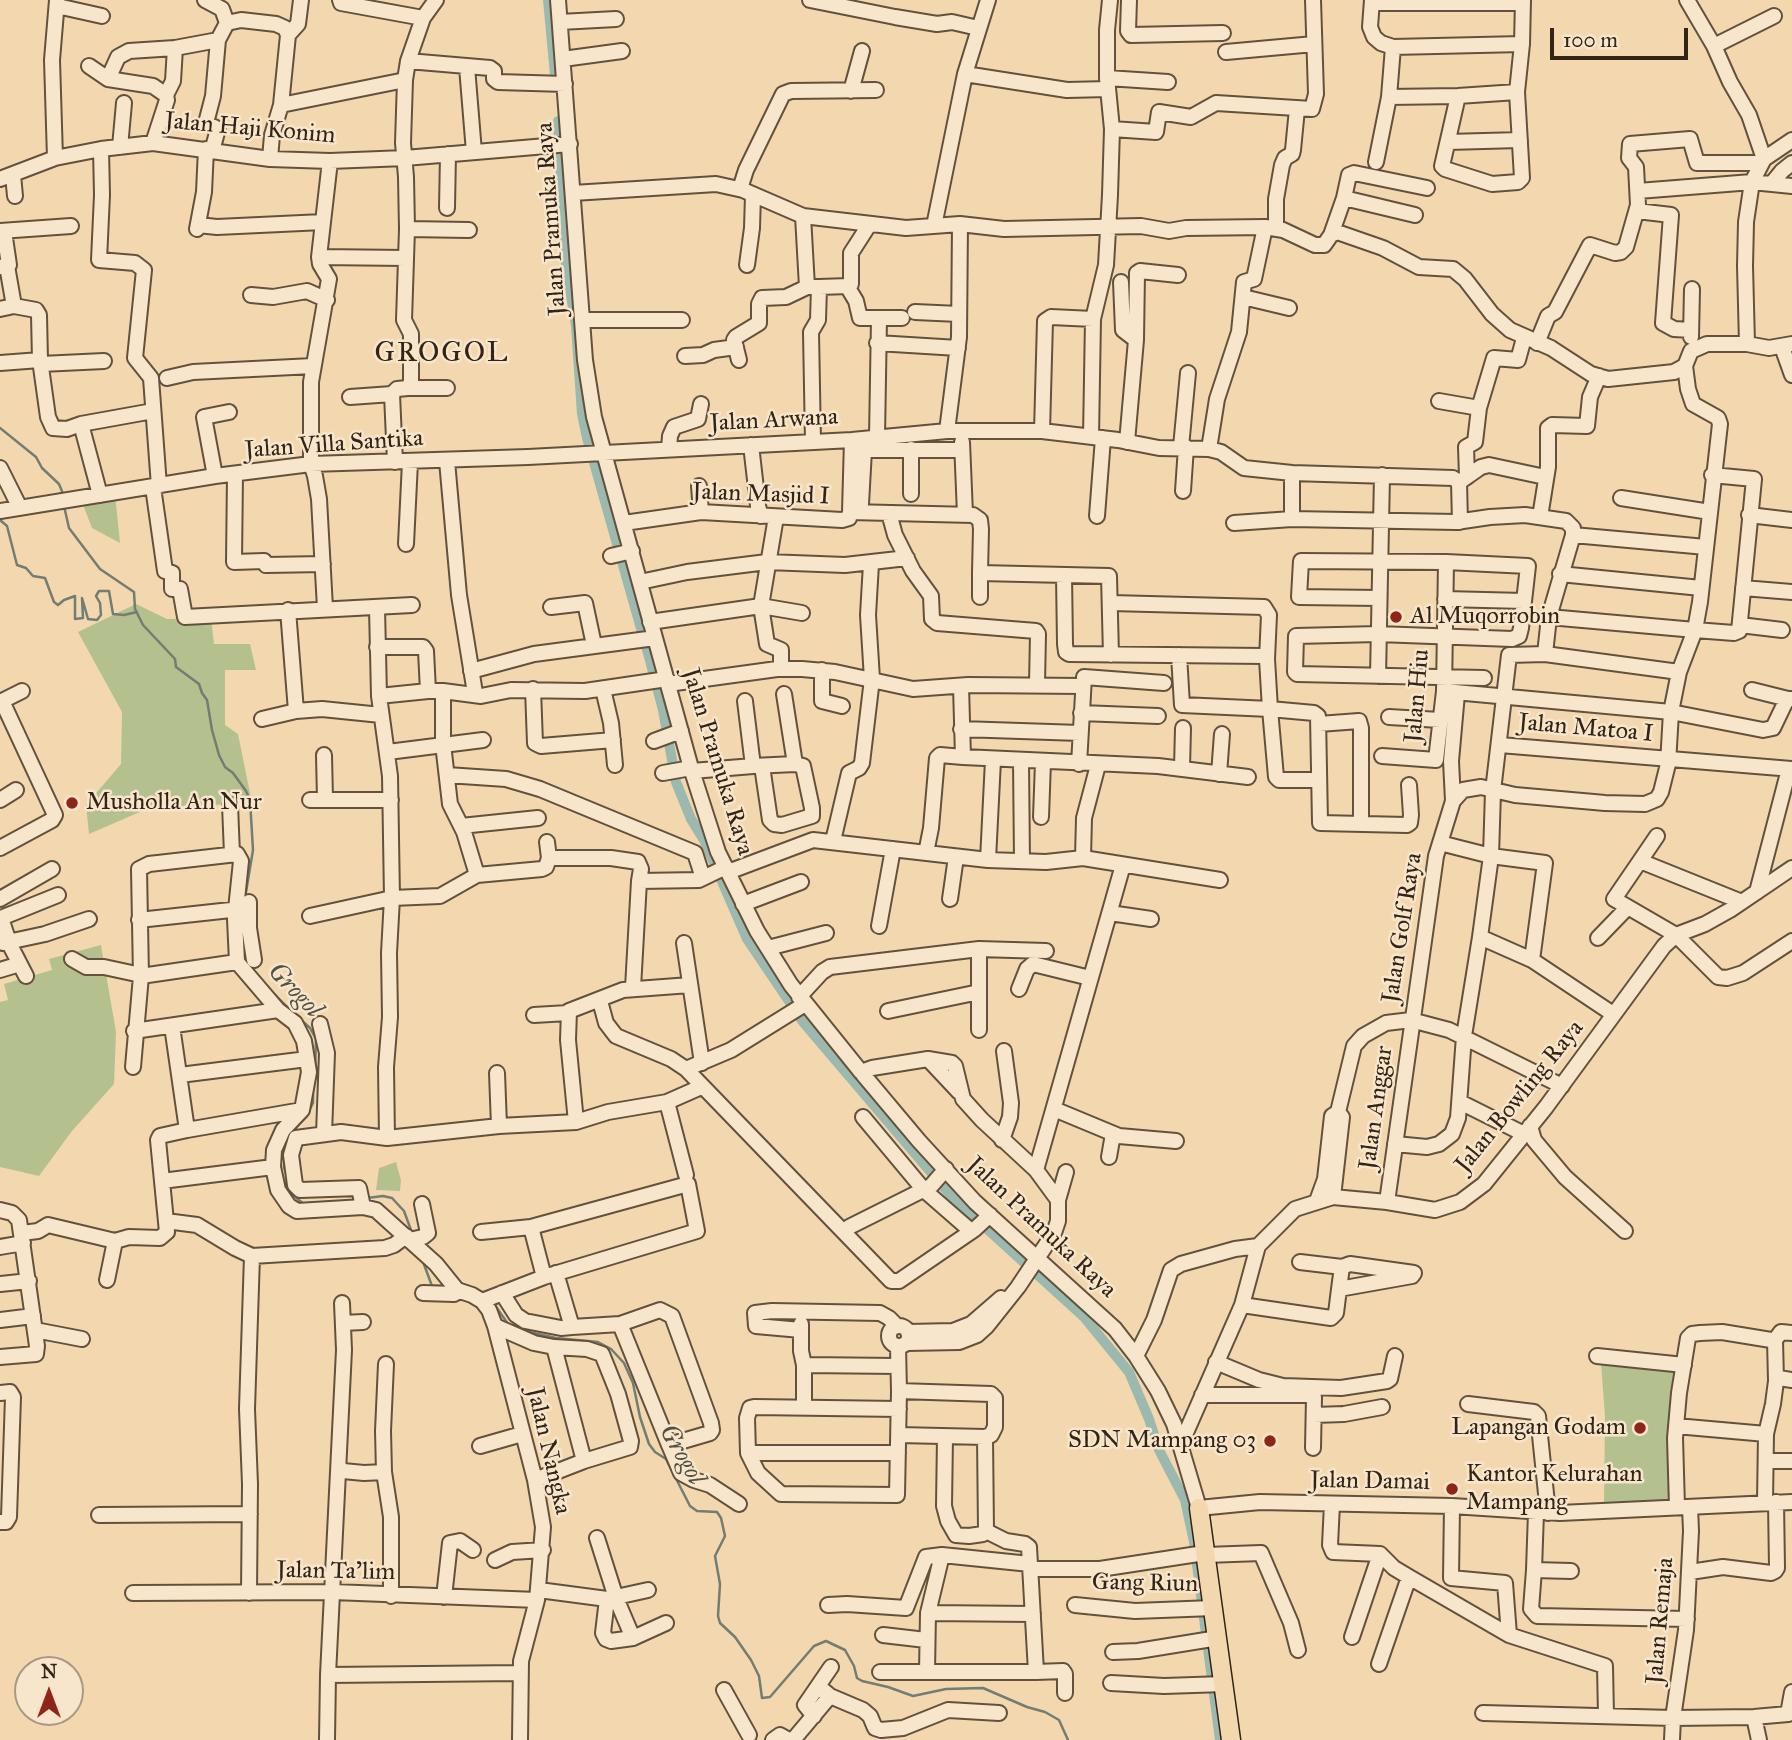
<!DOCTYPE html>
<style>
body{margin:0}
#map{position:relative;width:1792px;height:1740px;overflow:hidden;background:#f3d8af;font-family:"IM FELL Great Primer",serif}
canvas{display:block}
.north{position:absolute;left:14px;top:1656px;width:70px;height:70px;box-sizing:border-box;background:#f7e6cb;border:2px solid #a99883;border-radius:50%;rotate:0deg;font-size:19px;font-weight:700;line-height:28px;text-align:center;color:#342417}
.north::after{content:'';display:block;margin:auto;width:24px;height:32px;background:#8f2418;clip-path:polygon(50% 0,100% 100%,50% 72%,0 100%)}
.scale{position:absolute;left:1550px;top:28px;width:138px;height:32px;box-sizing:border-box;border:4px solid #342417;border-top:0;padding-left:9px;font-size:21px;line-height:24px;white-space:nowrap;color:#342417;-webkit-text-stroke:5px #f7e6cb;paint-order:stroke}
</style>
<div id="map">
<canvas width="1792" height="1740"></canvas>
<div class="north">N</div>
<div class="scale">100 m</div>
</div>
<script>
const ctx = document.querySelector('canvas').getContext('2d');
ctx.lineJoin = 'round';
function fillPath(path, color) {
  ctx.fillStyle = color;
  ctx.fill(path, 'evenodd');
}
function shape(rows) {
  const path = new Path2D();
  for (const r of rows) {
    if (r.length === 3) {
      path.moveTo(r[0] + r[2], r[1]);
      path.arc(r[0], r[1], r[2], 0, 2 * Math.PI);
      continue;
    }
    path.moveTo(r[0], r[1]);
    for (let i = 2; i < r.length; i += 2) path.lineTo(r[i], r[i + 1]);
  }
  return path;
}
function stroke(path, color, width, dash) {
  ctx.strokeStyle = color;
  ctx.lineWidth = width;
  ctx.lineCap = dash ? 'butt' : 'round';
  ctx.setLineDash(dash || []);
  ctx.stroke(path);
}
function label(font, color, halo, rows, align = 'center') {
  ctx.font = font + ' "IM FELL Great Primer",serif';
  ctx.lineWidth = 5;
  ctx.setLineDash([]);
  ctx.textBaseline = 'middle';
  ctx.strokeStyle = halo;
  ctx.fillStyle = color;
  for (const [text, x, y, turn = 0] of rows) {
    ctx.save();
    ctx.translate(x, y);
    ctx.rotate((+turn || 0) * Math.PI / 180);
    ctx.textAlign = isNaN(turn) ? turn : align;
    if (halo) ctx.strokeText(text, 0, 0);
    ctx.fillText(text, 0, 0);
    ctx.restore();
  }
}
fillPath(shape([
 [115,494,120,543,92,528,80,497],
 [136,604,167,619,211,618,214,644,250,644,256,670,225,670,225,725,238,734,252,803,149,808,89,834,86,805,121,764,122,712,78,632],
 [101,945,116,1032,114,1084,72,1131,39,1176,0,1167,0,1002,8,1000,4,984,52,970,49,959],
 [396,1162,401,1180,400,1191,376,1190,379,1168],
 [1601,1363,1680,1368,1675,1501,1604,1504,1605,1416]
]), '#b5c08f');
stroke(shape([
 [0,428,36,457,42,468,59,484,64,496],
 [64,506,69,528,100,569,134,592,135,609,143,625,175,659,176,667,199,684,202,693,207,700,212,730,219,755,225,767,233,773,246,791,250,800,253,850,245,898],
 [0,520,7,526,17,565,26,568,33,576,45,578,54,602,58,605,64,600,75,596,75,619,83,618,82,598,88,619,97,620,101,615,100,603,96,596,99,591,109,591,113,614,124,615,137,612],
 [245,950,247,964],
 [274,994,294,1014],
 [299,1018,310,1028,316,1039,315,1072],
 [287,1177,284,1167,286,1138,306,1117,313,1103,313,1089],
 [288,1183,294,1196,305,1205],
 [367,1198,383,1196,392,1198,404,1211,412,1233],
 [339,1202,357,1200],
 [422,1259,432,1286,449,1286],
 [466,1286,485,1294],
 [492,1301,508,1324],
 [520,1330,556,1338,598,1342,611,1349,624,1363,633,1383,640,1417,649,1444,655,1452,666,1459,690,1506,697,1511,717,1512,721,1518,725,1536,715,1556,720,1584,718,1616,720,1623,735,1637,751,1660,759,1676,762,1698,770,1697,814,1646,826,1641,845,1650,854,1666,857,1678,862,1681,888,1687,913,1696,946,1689,983,1688,1027,1707,1045,1712,1059,1720,1068,1740]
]), '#727d73', 2.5);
stroke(shape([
 [548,0,555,75],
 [558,121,565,258,576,326,582,414,587,438,649,657,663,710,676,782,691,819,704,840,747,939,803,1022,952,1197,1084,1317,1129,1372,1149,1419,1159,1450,1185,1500,1194,1542,1220,1740]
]), '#9cb9b0', 10);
const minor = shape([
 [205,0,222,9,227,23],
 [340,0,341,3,423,18],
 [558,0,585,360,594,417,691,768,718,852,757,931,791,985,861,1072,919,1141,975,1202,1115,1329,1136,1356,1158,1391,1174,1424,1199,1508,1260,1502,1452,1506,1560,1513,1792,1502],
 [810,0,895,17,937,24,952,22,978,28],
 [1129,0,1128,31,1131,35,1223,33],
 [1372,0,1370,27,1374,37,1381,43,1393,47,1389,97,1376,162],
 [1687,0,1714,46,1730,82,1749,115,1764,159],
 [1372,3,1523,3],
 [57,6,102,16],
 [560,22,616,19],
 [288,35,298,24,301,0],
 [1714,46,1774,16],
 [1393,47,1522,44],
 [1226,52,1314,44],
 [563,59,622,51],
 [408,61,490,68,494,71,494,79,498,82,565,84],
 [89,66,108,79,153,86,166,95,167,100,153,143],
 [467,67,474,152],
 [965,74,1067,90,1108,89],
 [1107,78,1168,82],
 [108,79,118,57,129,51,175,48,218,40],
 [851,91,862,51],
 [166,95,173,81,175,48],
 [1458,96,1442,166,1445,169,1492,184,1518,182,1522,178,1517,92,1522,44,1523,0],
 [1389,97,1458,96,1517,92],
 [1112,129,1156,132,1159,112,1191,117,1216,103,1312,109,1316,94,1313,0],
 [1448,142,1520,140],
 [120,147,124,103],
 [101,149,102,195,99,260,135,263,144,270,135,358,151,378,159,486],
 [212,151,218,129,206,123,213,96,218,40,227,23,241,20,276,24,285,28,288,35,281,105],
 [55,158,52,60,57,0],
 [270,159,272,135,281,105,405,80],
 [13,175,15,196],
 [0,179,55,158,101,149,153,143,270,159,330,161,405,158,570,144],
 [1773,182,1782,171,1792,163],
 [740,189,746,170,783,94,791,91,876,90],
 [1638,191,1752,182,1792,186],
 [573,193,716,184,743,190,803,216,906,228,960,224,1004,229,1141,226,1169,231,1186,228,1265,227,1283,230,1315,245,1324,245,1331,235,1337,232,1383,248,1419,267,1453,269,1465,279,1492,314,1510,330,1551,348,1591,374,1608,379,1674,372,1685,366],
 [1344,198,1349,175,1354,173,1427,188],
 [447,208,448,154],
 [1637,211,1671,215,1663,323,1674,329,1691,330],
 [803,216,807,287],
 [198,225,217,227,323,222],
 [934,226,965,74,988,0],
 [1276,228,1276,199,1282,165,1285,158,1292,154,1293,150,1297,109],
 [197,229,204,192,206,149],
 [407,229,469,230],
 [0,231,71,226],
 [1331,235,1344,198,1415,215],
 [319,257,406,258],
 [747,265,752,228,753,195],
 [7,266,14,306],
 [0,267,9,265,4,231],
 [1121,282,1123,330,1136,340],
 [847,286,856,301,860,318,902,318],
 [251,295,273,297,307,291,327,300],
 [1243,297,1289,308],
 [0,309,14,306,36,310,39,315,40,360,48,417,53,428,67,429,81,424],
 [915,312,959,314],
 [582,320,682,320],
 [1691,337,1692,289],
 [877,343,958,348],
 [1537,343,1548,316,1555,312,1590,245,1615,253,1621,252,1626,247,1638,205,1636,167,1629,158,1630,144,1690,139,1697,163,1761,163],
 [1747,344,1745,266,1746,222,1752,182,1764,159,1792,140],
 [1782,347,1792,375],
 [685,356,703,355,714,350,736,347],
 [739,360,734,340,736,337,759,323,759,304,762,298,786,297,807,287,819,287],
 [0,363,40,360],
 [41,364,104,361],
 [167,378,193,372,313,366],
 [408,388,447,388],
 [350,397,392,394],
 [1439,401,1479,408,1475,442,1466,447,1467,477],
 [1479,408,1494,358,1518,360,1524,338],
 [947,431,959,337,960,224],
 [1042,431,1045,321,1051,317,1093,319],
 [877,437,879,319],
 [1091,437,1093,319,1106,265,1110,195,1112,129,1107,78,1107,30,1110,0],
 [813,442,811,332,818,320,819,287,849,286,851,284,851,253,869,225],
 [962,442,965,514],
 [1127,442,1136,340,1137,273,1140,271,1178,275],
 [751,445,758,506,761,516],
 [1181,447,1188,373],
 [669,449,670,436,674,427,698,419,701,404],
 [1209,449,1217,399,1239,332,1244,282,1254,279,1265,227],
 [447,461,459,595,475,693],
 [395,462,392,394,397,389,408,388,411,382,411,334,404,320,407,229,406,177,403,143,405,80,408,61,423,18,436,0],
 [0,468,20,508],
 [235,474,234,562,264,561,266,565,323,564],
 [215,476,204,417,229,412],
 [1461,481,1481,467,1489,465,1545,477],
 [699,486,701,512],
 [153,487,165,571,172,573,172,589,180,589,185,617,412,605],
 [1183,491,1186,447],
 [911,494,911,449],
 [100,495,81,424,153,411],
 [1621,498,1710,512],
 [861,504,864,450,962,450],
 [0,511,215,476,311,464,528,457,852,440,947,431,1042,431,1118,440,1159,448,1209,449,1221,452,1244,468,1292,473,1453,478,1459,482,1460,522],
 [850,512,973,515,980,520,981,529,980,573,1109,576,1111,655],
 [850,512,852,440],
 [889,513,895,535,913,571,931,596,932,619,937,623,1036,631,1038,634,1037,684],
 [1749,515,1792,520],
 [1097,516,1103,438],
 [776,517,761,606,767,644,781,650,781,669],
 [1540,517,1548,467,1548,428,1552,425,1587,426,1590,397,1599,376],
 [1292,519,1292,473],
 [624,523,701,512,842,520,849,518,850,512],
 [1234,523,1292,519,1456,522,1490,517,1525,515,1566,521,1573,528,1573,535],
 [406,544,410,462],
 [611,556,632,551],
 [980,573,980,597],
 [1560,574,1701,588],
 [1064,575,1065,644,1066,652,1069,654,1264,656,1267,659,1270,709,1314,713,1318,716,1320,823,1407,825,1410,823,1411,815,1409,785],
 [640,582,687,572,767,562,845,565,907,558],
 [1743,588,1792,592],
 [1379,598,1299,597,1301,561,1446,562,1528,566,1521,628,1519,636,1512,639,1378,634,1296,636,1295,672,1297,674,1484,678],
 [1445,599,1524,601],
 [1111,603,1264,607,1269,615,1267,659],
 [551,607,585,603,594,645],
 [325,608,319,499,315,476,311,464,311,382,329,279,320,264,319,257,330,161],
 [377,608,379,696,390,776,392,898,389,953,390,1017,386,1067,387,1138],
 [288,610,296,711],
 [1549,617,1695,630,1734,633,1739,631,1754,479,1712,475],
 [650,622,761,606,802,613],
 [1740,625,1782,630],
 [377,647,423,647,426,651,428,691],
 [1545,654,1549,617,1573,535,1706,547],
 [1179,655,1182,705,1270,709,1276,777,1279,780,1319,780],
 [822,670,822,701,842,706],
 [471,671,534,654,655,638],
 [1378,676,1382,475],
 [668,684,777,669,802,669,835,672,913,689,968,685,1083,686],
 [961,686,963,757,1158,766,1248,777],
 [533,689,535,743,541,746,613,740],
 [603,689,611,723,615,765],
 [1752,690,1788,699],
 [443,691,481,696,511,690,585,691,667,679],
 [1444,691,1671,712,1763,730,1773,728,1785,703,1788,699,1792,699],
 [784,694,795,764],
 [379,696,428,691,443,691,443,744,450,804,464,832,477,875],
 [745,701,753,766],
 [0,702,22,691],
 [1081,713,1158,716],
 [1389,717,1440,720],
 [262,719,296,711,322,709,381,715],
 [1319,724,1359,721,1361,728,1361,824],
 [961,729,1080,733],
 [654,741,681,731],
 [1500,745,1792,769],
 [388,752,483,740],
 [324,755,325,799],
 [1382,756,1436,760,1444,691,1446,562],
 [1021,761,1022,861],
 [1079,764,1084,677,1164,683],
 [1182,768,1183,728],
 [692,771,753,766,795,764,803,766,812,808,812,816,782,825,774,824,770,820,762,766],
 [663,773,691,768],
 [1219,774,1222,734],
 [447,775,506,779,540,789,695,853,703,878],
 [0,800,16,790],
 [310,800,391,800],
 [1453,801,1451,761,1457,694],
 [230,805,232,854],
 [1041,817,1043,762],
 [461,826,538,818],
 [833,841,849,773,859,768,862,763,872,679,868,615,871,564],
 [1440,843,1491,856,1545,863,1532,960],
 [0,848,52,820,55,815,2,701],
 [926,853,931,828,937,758,940,755,963,757],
 [549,858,611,858,638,862,641,869,639,881],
 [1083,858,1084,818,1098,765],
 [988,860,993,760],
 [1640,861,1657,836],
 [728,872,813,840,988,860,1046,862,1083,858,1220,880],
 [1757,892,1789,769],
 [0,899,52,869],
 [950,899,956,857],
 [249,902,249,928,254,960],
 [1742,902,1640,861,1614,899,1676,935,1718,977,1727,978,1743,973,1792,941],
 [743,904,801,882],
 [1110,913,1151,919],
 [310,916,392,898,440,896,477,875,542,869,546,867,549,858,547,842],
 [139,920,249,908],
 [879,926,893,849],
 [1598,938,1628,907],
 [3,943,45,934,89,919],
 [684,943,702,1063],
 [768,948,826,933],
 [979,949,979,1030],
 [72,959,86,967,104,967,141,975],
 [0,970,20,964],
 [26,976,10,945,1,918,58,895],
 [141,976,237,962],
 [633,988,639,881,699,880,726,867],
 [1019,989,1027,969,1033,964,1090,978],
 [799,997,822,972,830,967,979,949,1046,951],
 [600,1001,606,1023,616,1036,671,1059,686,1069,891,1281,899,1281,975,1229,990,1215],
 [888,1011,979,992],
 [1613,1014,1532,960,1480,937,1491,856,1493,791,1509,655,1545,654,1679,672],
 [534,1015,568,1013],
 [320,1024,327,1053,324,1134],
 [172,1026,187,1130],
 [134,1031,278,1010],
 [928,1059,959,1092],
 [133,1067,141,976,139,869,149,864,237,854,241,861,235,919,237,962,278,1010,295,1023,304,1041,309,1072,302,1110,283,1130,274,1150,273,1167,278,1190,289,1206,297,1211,363,1207,376,1210,436,1264,457,1290,472,1295,482,1301,489,1310,495,1326,535,1480,543,1527,537,1600,521,1661,520,1740],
 [686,1069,731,1050,805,1004],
 [861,1072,872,1068,928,1059,952,1063,955,1066,963,1099,982,1120,1036,1170,1058,1200,1058,1221,1054,1233,1018,1287,987,1326,977,1335,959,1342,907,1343],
 [497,1073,499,1126],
 [180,1075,307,1059],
 [667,1102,686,1175],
 [1460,1102,1524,1134],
 [1054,1109,1119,1136,1176,1141],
 [863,1117,924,1190,971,1231],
 [576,1122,568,1040,569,1011,623,990,690,985],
 [1530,1126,1534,1140,1565,1177,1625,1231],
 [1002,1140,1010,1117,1011,1103,1004,1051],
 [1395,1144,1427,1147,1439,1144,1452,1134,1458,1118,1464,1036,1480,937],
 [1109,1157,1113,1134],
 [273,1167,162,1181,158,1140,160,1136,187,1130,302,1110],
 [1036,1170,1123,865],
 [1333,1197,1342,1117,1338,1112],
 [1058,1200,1066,1172],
 [1317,1201,1325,1179,1332,1116,1338,1112,1354,1046,1363,1036,1386,1023,1411,1020,1449,1030,1562,1086],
 [1387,1202,1436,856,1453,801,1463,790,1481,787,1515,795,1605,803,1645,804,1657,799,1661,792,1668,764,1671,712,1679,672,1695,630,1700,602,1720,424,1718,418,1693,404,1688,389,1685,366,1691,351,1707,344,1747,344,1769,348,1792,344],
 [363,1207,359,1188,300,1190,295,1185,291,1155,296,1138,341,1132,387,1138,499,1126,576,1122,608,1112,667,1102,701,1087],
 [0,1210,12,1213,19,1220,37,1346,36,1354,0,1357],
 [166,1221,197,1225,235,1248,252,1256,385,1248,394,1245,406,1236],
 [531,1227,544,1277],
 [849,1227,931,1186,946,1169],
 [481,1232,531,1227,688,1184,697,1231,544,1277,482,1301],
 [22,1233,38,1231,48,1225,115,1241,129,1237,160,1238,167,1232,162,1181],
 [409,1240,423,1237,428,1233,422,1204],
 [0,1247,23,1243],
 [1300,1262,1342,1267],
 [556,1273,572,1327,620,1324,660,1310,672,1316,711,1423,712,1430,710,1433,669,1445,620,1324],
 [107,1280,115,1241],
 [0,1284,29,1281],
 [423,1293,454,1294,459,1291],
 [502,1293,516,1315,525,1321,561,1328,572,1327],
 [1242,1305,1331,1318,1336,1313,1339,1289,1342,1267,1350,1264,1414,1273,1412,1276,1339,1289],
 [0,1320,33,1316],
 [343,1323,363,1322],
 [801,1324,801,1351,804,1365,898,1366],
 [899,1336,10],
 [495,1326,534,1343,554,1347,587,1349,602,1354,618,1394,631,1441,630,1447,584,1461,535,1480],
 [35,1330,82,1339],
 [801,1330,756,1326,755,1313,772,1311,880,1313,889,1318,897,1326],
 [908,1332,953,1331,971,1324,1001,1298],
 [1775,1340,1776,1381],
 [554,1347,584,1461],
 [898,1347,899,1391,897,1495,781,1494,758,1473,748,1453,747,1418,750,1408,754,1407,899,1409],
 [1136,1356,1154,1320,1171,1270,1181,1264,1235,1249,1258,1246],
 [1597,1356,1684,1365],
 [1216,1362,1259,1380,1283,1386,1341,1388,1387,1381,1390,1379,1395,1356],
 [386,1364,383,1431,384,1472,391,1517,391,1596],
 [0,1393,10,1392,13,1397,9,1517,6,1522,0,1522],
 [1202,1395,1312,1395,1314,1397,1313,1448],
 [1468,1404,1534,1412,1538,1416,1548,1513],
 [804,1407,804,1365],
 [1314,1415,1344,1414,1382,1407],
 [1676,1426,1766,1434],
 [899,1435,985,1437,991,1435,995,1427,995,1398,991,1394,899,1391],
 [945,1437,944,1506,948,1521,956,1535,969,1536,983,1534,986,1531,985,1437],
 [1181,1444,1242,1305,1258,1246,1295,1209,1333,1197,1387,1202,1435,1210,1460,1202,1484,1184,1546,1107,1664,946,1676,935,1705,924,1730,910,1792,868],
 [669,1445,681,1473,694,1480,710,1485,739,1504],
 [480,1446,522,1434],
 [748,1453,898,1453],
 [1766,1461,1792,1461],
 [340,1468,343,1471,364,1473,384,1472],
 [1765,1502,1766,1434,1773,1404,1776,1381,1779,1378,1792,1380],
 [1332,1504,1330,1545,1333,1552,1380,1554,1394,1568,1409,1577,1509,1635,1605,1666,1606,1715],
 [1452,1506,1451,1578,1505,1583,1509,1635],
 [1677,1507,1675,1438,1679,1393,1688,1338,1692,1334,1700,1333,1722,1332,1771,1340,1775,1340,1781,1332,1792,1333],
 [1536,1512,1534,1570,1571,1571],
 [99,1515,250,1514],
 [597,1538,616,1598,633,1638],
 [1206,1555,1261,1553,1291,1623,1298,1650],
 [495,1560,512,1552,543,1550],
 [1030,1569,1100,1569,1198,1554,1205,1551],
 [1534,1570,1531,1609,1537,1616,1687,1619],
 [1690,1572,1723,1567,1771,1573,1775,1571,1777,1568,1776,1502],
 [539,1590,607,1599,648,1590],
 [133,1593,333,1592,537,1600],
 [249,1593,250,1484,247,1409,252,1256],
 [444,1597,450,1543,460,1541,473,1550],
 [607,1599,603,1633,606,1639,611,1641,633,1638,666,1623],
 [828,1605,847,1604,906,1608,926,1557,942,1555,1030,1564],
 [1075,1605,1135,1611,1213,1608],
 [928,1613,1033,1614],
 [883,1635,926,1640],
 [1352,1637,1380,1554],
 [1113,1652,1138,1651,1218,1638],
 [1379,1664,1409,1577],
 [880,1672,1036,1672,1029,1547,1025,1544,1006,1541,986,1531],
 [927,1672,928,1613,942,1555],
 [1036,1672,1063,1671,1065,1674,1065,1693],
 [328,1675,520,1673],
 [1111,1683,1164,1686,1224,1684],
 [818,1686,830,1696,863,1710,870,1716,875,1728,881,1730,903,1728,948,1710,999,1713],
 [724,1690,749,1735],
 [1483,1713,1673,1718,1754,1717,1788,1714,1792,1692],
 [814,1716,805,1705,831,1667],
 [1754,1717,1759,1740],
 [327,1740,328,1675,344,1350,342,1303],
 [773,1740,780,1735,789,1740],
 [793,1740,830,1696],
 [1672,1740,1673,1718,1686,1630,1691,1531,1690,1507]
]);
const major = shape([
 [1199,1508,1231,1740]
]);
stroke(minor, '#64513d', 18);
stroke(major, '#342417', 21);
stroke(minor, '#f7e6cb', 14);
stroke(major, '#f3d8af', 18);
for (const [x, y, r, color] of [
 [1396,617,7,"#8f2418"],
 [72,803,7,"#8f2418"],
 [1640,1428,7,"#8f2418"],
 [1270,1441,7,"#8f2418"],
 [1452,1489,7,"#8f2418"]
]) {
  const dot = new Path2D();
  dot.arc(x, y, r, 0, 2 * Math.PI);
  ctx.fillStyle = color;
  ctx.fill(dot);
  stroke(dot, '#f7e6cb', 2.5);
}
label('24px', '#342417', '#f7e6cb', [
 ["Jalan Haji Konim",250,129,5],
 ["Jalan Pramuka Raya",552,219,-94],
 ["Jalan Arwana",774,421,-3],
 ["Jalan Villa Santika",334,445,-4],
 ["Jalan Masjid I",761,495,2],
 ["Jalan Hiu",1418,696,-85],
 ["Jalan Matoa I",1586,729,5],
 ["Jalan Pramuka Raya",717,762,73],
 ["Jalan Golf Raya",1403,928,-81],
 ["Jalan Bowling Raya",1520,1097,-51],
 ["Jalan Anggar",1377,1108,-82],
 ["Jalan Pramuka Raya",1041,1228,43],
 ["Jalan Nangka",548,1451,77],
 ["Jalan Damai",1370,1482,1],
 ["Jalan Ta'lim",336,1572,1],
 ["Gang Riun",1145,1584,1],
 ["Jalan Remaja",1661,1621,-85]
]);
label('24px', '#342417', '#f7e6cb', [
 ["Al Muqorrobin",1410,617],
 ["Musholla An Nur",86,803],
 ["Lapangan Godam",1626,1428,"right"],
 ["SDN Mampang 03",1256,1441,"right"],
 ["Kantor Kelurahan",1466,1475],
 ["Mampang",1466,1503]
], 'left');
label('italic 26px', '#535145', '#f7e6cb', [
 ["Grogol",294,991,46],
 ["Grogol",681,1455,60]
]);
ctx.letterSpacing = '2px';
label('28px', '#342417', '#f7e6cb', [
 ["GROGOL",442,354]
]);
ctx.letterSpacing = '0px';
</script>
